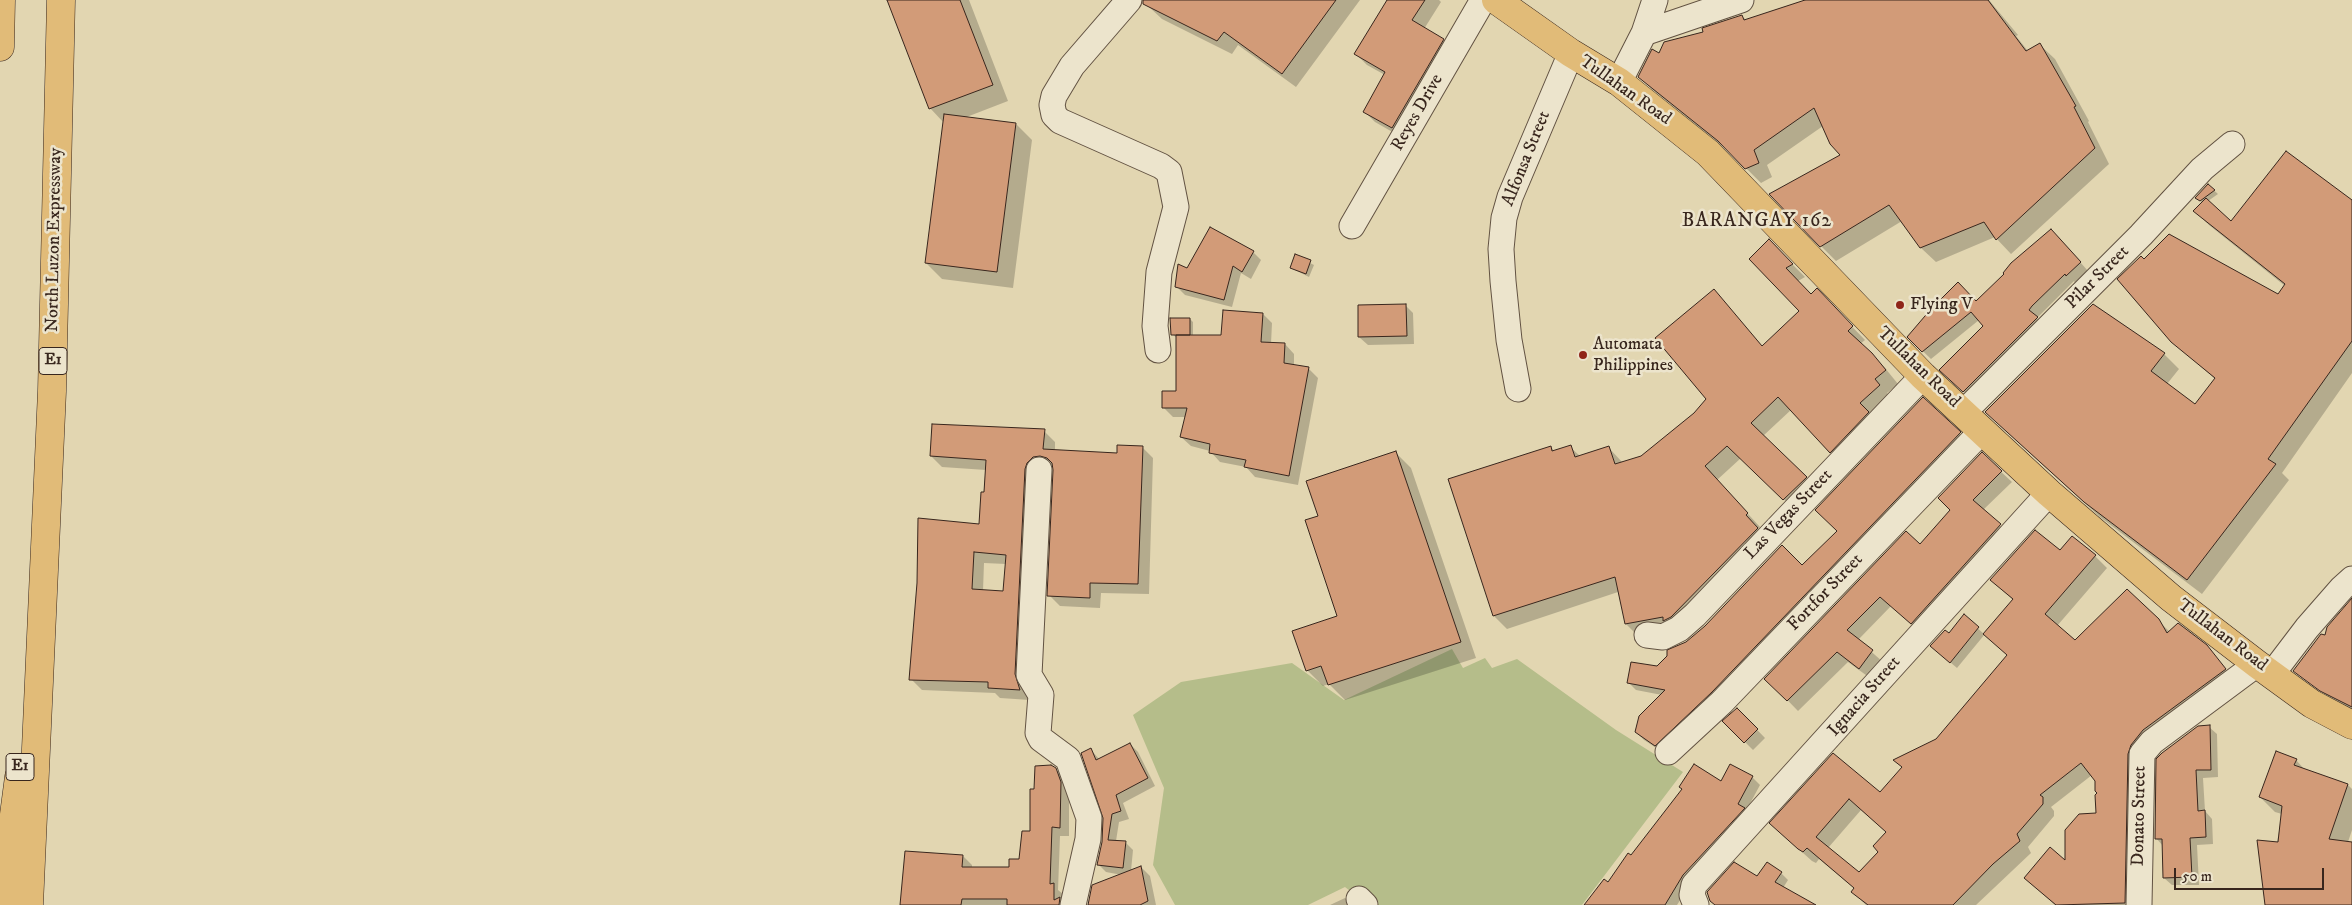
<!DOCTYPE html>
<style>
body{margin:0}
#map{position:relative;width:2352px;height:905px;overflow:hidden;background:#e2d6b1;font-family:"IM FELL DW Pica",serif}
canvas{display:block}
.scale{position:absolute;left:2174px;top:868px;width:150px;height:22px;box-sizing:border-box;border:2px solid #38261d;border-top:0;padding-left:6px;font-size:15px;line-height:18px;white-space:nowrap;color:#38261d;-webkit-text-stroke:4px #ece4cc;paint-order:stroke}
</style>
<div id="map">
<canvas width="2352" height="905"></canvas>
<div class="scale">50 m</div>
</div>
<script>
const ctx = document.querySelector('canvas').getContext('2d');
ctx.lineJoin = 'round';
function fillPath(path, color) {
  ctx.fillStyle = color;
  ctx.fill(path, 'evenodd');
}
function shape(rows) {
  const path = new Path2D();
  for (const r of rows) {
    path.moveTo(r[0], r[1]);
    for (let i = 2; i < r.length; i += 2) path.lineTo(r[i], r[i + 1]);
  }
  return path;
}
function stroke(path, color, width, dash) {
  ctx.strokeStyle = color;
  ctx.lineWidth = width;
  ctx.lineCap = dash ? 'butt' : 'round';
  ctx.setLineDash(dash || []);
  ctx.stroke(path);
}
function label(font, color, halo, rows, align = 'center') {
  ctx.font = font + ' "IM FELL DW Pica",serif';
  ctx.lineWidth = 5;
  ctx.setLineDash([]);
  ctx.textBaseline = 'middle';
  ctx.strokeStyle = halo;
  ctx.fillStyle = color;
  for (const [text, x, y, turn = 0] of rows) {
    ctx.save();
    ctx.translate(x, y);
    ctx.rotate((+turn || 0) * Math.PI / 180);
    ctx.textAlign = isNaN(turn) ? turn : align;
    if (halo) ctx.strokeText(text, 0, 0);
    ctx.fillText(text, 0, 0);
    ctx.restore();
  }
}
fillPath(shape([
 [1452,649,1463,668,1485,658,1492,668,1517,659,1616,730,1683,772,1582,905,1368,905,1345,887,1308,905,1175,905,1153,865,1164,788,1133,715,1181,682,1292,663,1344,700]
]), '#b5bd8a');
fillPath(shape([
 [888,0,969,0,1008,101,964,118,1016,124,1032,140,1013,288,942,279,926,263,944,123,930,108],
 [1153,0,1360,0,1296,87,1238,45,1232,54,1162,19,1148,6],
 [1389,0,1439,0,1441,2,1424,29,1443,40,1454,51,1403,138,1375,122,1364,111,1385,75,1367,65,1356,54],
 [1809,0,1989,0,2018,35,2016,36,2028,51,2040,45,2055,59,2089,121,2088,122,2109,164,2011,254,1995,237,1936,262,1921,248,1902,221,1836,261,1821,246,1842,155,1823,126,1767,165,1772,177,1761,183,1732,154,1654,91,1639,77,1660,55,1705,33,1742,16,1746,20],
 [2208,185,2218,194,2208,201,2231,222,2352,202,2352,373,2282,473,2289,480,2202,594,2100,517,2000,426,2093,305,2164,354,2179,369,2167,384,2195,405,2215,379,2172,341,2144,261,2278,296,2285,286,2209,225,2195,211,2203,203,2197,198],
 [2059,238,2088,271,2075,283,2074,281,2037,318,2045,326,1972,399,1949,378,1985,326,1979,320,1931,359,1908,337,1976,302],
 [1769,241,1805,277,1798,281,1811,295,1829,303,1865,340,1860,344,1885,368,1898,384,1887,393,1892,399,1844,465,1792,409,1763,436,1819,490,1797,512,1741,458,1717,480,1760,527,1758,529,1770,542,1684,630,1639,637,1626,624,1618,592,1507,629,1494,616,1449,480,1551,447,1555,452,1570,447,1580,456,1608,447,1623,463,1642,458,1695,414,1708,399,1713,291,1763,347,1801,311],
 [1253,252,1261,260,1251,279,1241,273,1232,307,1185,295,1177,287,1187,270],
 [1296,256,1314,265,1309,277,1291,268],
 [1405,305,1413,313,1414,344,1368,345,1359,337],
 [1263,314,1272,323,1271,344,1285,344,1294,354,1294,366,1308,368,1318,378,1298,485,1255,477,1246,467,1220,462,1210,451,1191,446,1181,437,1186,417,1173,417,1164,408,1177,392,1177,338,1172,334,1190,319,1193,322,1193,337,1222,337],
 [1923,399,1967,441,1664,753,1644,740,1636,732,1662,695,1636,690,1629,683,1657,668,1686,643,1802,567,1839,531],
 [1044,431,1055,442,1055,451,1118,454,1142,447,1153,458,1149,594,1101,593,1100,608,1060,606,1049,595,1054,467,1044,468,1030,700,1000,698,995,693,922,690,911,679,980,525,986,470,942,467,931,456],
 [984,563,1006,564,1004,592,983,591],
 [1395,452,1411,468,1476,658,1345,700,1329,684,1323,686,1307,670,1339,616,1320,517],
 [1982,454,2012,482,1983,510,2011,536,1922,634,1891,606,1858,640,1883,662,1870,678,1848,662,1798,711,1766,678,1920,546,1952,510],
 [2060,552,2095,556,2107,568,2057,626,2075,641,2127,591,2170,632,2206,646,2236,682,2155,742,2136,905,2055,905,2025,878,2066,862,2097,814,2099,793,2096,780,2092,775,2051,807,2054,811,2054,816,2028,847,2031,853,1976,905,1866,905,1853,892,1855,889,1819,859,1816,863,1812,861,1783,835,1833,755,1880,794,1903,768,1895,760,1936,740,2008,656,1985,634,1957,668,1931,646,1949,635,1964,616,1984,634,2013,600,1991,580],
 [1861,810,1887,833,1880,852,1859,873,1828,848],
 [2352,600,2352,711,2333,701,2294,670,2326,636],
 [1737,709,1765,738,1753,750,1724,721],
 [2209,727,2217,734,2218,777,2203,778,2205,811,2212,819,2213,844,2197,845,2199,885,2172,885,2164,878,2163,846,2156,838],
 [1130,744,1138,752,1155,786,1123,803,1129,819,1119,822,1116,841,1125,842,1133,850,1131,871,1141,867,1150,876,1156,905,1089,905,1122,875,1106,872,1098,864,1103,842,1105,818,1091,750,1100,760],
 [2296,760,2306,771,2348,785,2352,789,2352,830,2348,842,2352,843,2352,905,2266,905,2282,814,2275,812,2260,797],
 [1731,765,1752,777,1760,785,1746,811,1691,883,1677,905,1586,905,1632,857,1721,783],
 [1055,769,1065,778,1069,792,1069,836,1060,836,1058,890,1063,894,1063,902,1066,905,902,905,963,856,972,865,972,868,1010,868,1021,861,1031,833,1036,790],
 [1781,873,1788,880,1783,888,1808,905,1715,905,1711,901,1757,878],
 [1345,898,1352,905,1330,905]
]), '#0003');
const building = shape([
 [887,0,960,0,993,85,929,109,887,0],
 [1143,0,1336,0,1282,74,1224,32,1217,41,1143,4,1143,0],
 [1387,0,1425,0,1412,20,1444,39,1392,128,1363,112,1385,72,1354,54,1387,0],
 [1805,0,1988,0,2026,51,2040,43,2076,106,2074,107,2095,148,1996,240,1984,222,1920,248,1889,205,1820,247,1769,194,1840,155,1830,144,1814,108,1754,150,1759,163,1745,169,1718,141,1638,77,1652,49,1659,53,1664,42,1703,32,1702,28,1742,15,1744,20,1805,0],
 [944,114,1016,123,997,272,925,263,944,114],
 [2286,151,2352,200,2352,341,2268,459,2276,464,2187,580,2084,502,1985,412,2093,304,2165,353,2151,371,2195,404,2215,378,2171,342,2117,279,2141,256,2144,259,2169,234,2278,294,2285,284,2193,211,2206,198,2231,221,2286,151],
 [2208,184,2215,190,2200,201,2195,198,2208,184],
 [1210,227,1254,251,1242,272,1233,266,1224,300,1175,287,1178,264,1187,268,1210,227],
 [2051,229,2081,262,2066,276,2065,274,2032,306,2029,310,2038,317,1963,392,1939,370,1983,326,1971,312,1922,352,1907,337,1931,309,1958,282,1976,301,2004,274,2003,273,2011,263,2051,229],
 [1769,239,1793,264,1786,268,1811,294,1817,288,1853,326,1848,331,1872,353,1886,370,1875,379,1880,385,1860,403,1869,412,1830,453,1778,397,1751,423,1807,477,1783,500,1727,446,1705,466,1748,513,1746,515,1758,528,1671,617,1663,621,1663,617,1625,624,1615,577,1493,616,1448,479,1551,446,1552,451,1571,445,1575,457,1609,446,1615,464,1641,456,1694,413,1706,399,1655,338,1714,289,1762,346,1799,311,1749,259,1769,239],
 [1295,254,1311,260,1306,274,1290,268,1295,254],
 [1406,304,1407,336,1358,337,1358,305,1406,304],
 [1223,310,1263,313,1261,342,1285,343,1284,363,1309,367,1289,476,1244,467,1246,460,1209,453,1210,444,1180,437,1187,408,1162,408,1162,391,1176,391,1176,335,1221,335,1223,310],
 [1170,318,1190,318,1190,335,1171,335,1170,318],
 [1923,397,1961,432,1712,692,1655,746,1635,732,1639,716,1665,690,1627,683,1631,662,1657,666,1667,656,1667,650,1686,642,1705,626,1782,545,1802,565,1837,531,1815,510,1923,397],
 [932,424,1045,429,1043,449,1117,453,1117,445,1143,446,1138,584,1090,583,1090,598,1047,596,1053,470,1052,463,1047,458,1040,456,1033,457,1027,463,1025,469,1015,674,1020,690,988,688,988,682,909,680,917,583,918,518,979,524,981,492,984,492,986,460,930,456,932,424],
 [974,552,1006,555,1003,591,972,589,974,552],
 [1396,451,1461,642,1328,685,1321,666,1306,671,1292,631,1337,616,1305,520,1318,516,1306,481,1396,451],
 [1982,452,2002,471,1973,500,2001,524,1911,624,1880,597,1847,630,1873,650,1859,669,1837,652,1787,701,1764,679,1906,531,1920,544,1950,510,1938,498,1982,452],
 [2035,530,2060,550,2072,536,2096,555,2045,614,2075,640,2127,589,2159,619,2167,633,2178,623,2207,645,2226,669,2143,730,2131,745,2128,754,2125,903,2056,905,2024,878,2050,847,2065,860,2065,830,2079,814,2096,813,2095,795,2097,793,2095,791,2095,781,2081,763,2040,795,2043,797,2043,804,2017,834,2020,841,1993,864,1953,905,1868,905,1851,892,1854,888,1807,848,1803,852,1798,849,1769,823,1833,753,1880,792,1902,767,1893,760,1936,739,2007,655,1983,634,2013,599,1990,580,2035,530],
 [1849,799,1886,832,1873,846,1878,852,1859,872,1816,837,1849,799],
 [2352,598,2352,707,2320,691,2293,671,2321,634,2325,635,2327,627,2352,598],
 [1964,614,1979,627,1950,663,1930,646,1945,630,1949,633,1964,614],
 [1737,708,1758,729,1744,743,1722,721,1737,708],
 [2210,725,2211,770,2196,770,2198,811,2205,810,2206,837,2190,838,2192,877,2163,878,2162,839,2155,839,2156,759,2162,753,2198,726,2210,725],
 [1130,743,1148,778,1116,795,1121,811,1112,814,1108,840,1126,841,1123,868,1097,865,1102,842,1103,818,1081,753,1091,748,1096,760,1130,743],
 [2276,751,2297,759,2294,765,2348,784,2329,839,2352,842,2352,905,2265,905,2257,840,2278,842,2282,806,2259,797,2276,751],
 [1694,764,1721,781,1730,764,1753,776,1738,804,1745,808,1683,875,1665,905,1584,905,1604,879,1608,882,1628,853,1631,855,1682,789,1679,787,1694,764],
 [1051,765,1056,768,1061,782,1060,828,1052,827,1050,884,1054,883,1054,900,1060,897,1059,905,1007,905,1007,899,962,899,961,905,900,905,905,851,963,855,962,867,1009,867,1009,859,1019,859,1022,831,1030,831,1030,789,1034,789,1035,766,1051,765],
 [1734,862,1757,876,1767,862,1782,872,1775,882,1816,905,1715,905,1710,901,1707,892,1734,862],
 [1141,866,1148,901,1140,905,1088,905,1092,885,1141,866]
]);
fillPath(building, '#d29b78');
stroke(building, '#38261d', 1);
const minor = shape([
 [1129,0,1072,66,1054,96,1052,105,1054,115,1060,121,1161,166,1169,172,1176,207,1159,272,1155,326,1158,350],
 [1644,33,1741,0],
 [1619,82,1644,33,1655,0],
 [1352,226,1483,0],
 [1518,389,1509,340,1503,281,1501,249,1504,218,1510,197,1571,53],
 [1963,413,2141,235,2202,169,2232,144],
 [1039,470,1029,675,1041,695,1038,733,1041,739,1068,759,1089,818,1088,839,1073,905],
 [1647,635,1663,637,1679,629,1695,615,1923,376],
 [2272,674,2307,628,2342,588,2352,579],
 [1668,752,1722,702,1982,431],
 [1359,899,1365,905],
 [1696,905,1692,895,1694,885,2049,493],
 [2139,905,2142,754,2152,742,2257,664]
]);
const major = shape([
 [1496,0,1571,53,1619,82,1708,153,1923,376,2049,493,2171,598,2257,664,2312,704,2352,725]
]);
const highway = shape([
 [0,47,1,0],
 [2,905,19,777],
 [29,905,52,391,61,0]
]);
stroke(minor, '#625242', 27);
stroke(major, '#38261d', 29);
stroke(highway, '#38261d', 29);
stroke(minor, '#ece4cc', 25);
stroke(major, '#e1bb78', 28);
stroke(highway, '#e1bb78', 28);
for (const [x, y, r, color] of [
 [1900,305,5,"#8f2418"],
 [1583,355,5,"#8f2418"]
]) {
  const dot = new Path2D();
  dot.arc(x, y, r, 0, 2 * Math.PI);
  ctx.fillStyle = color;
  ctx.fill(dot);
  stroke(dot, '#ece4cc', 2);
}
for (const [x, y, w] of [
 [53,361,28],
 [20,767,28]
]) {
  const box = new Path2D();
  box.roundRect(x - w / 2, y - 13.5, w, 27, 4);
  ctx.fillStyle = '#ece4cc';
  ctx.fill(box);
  stroke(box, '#38261d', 1);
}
label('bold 16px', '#38261d', null, [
 ["E1",53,361],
 ["E1",20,767]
]);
label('18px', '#38261d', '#ece4cc', [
 ["Tullahan Road",1625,91,35],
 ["Reyes Drive",1418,113,-60],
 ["Alfonsa Street",1527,159,-68],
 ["North Luzon Expressway",55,240,-89],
 ["Pilar Street",2098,278,-45],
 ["Tullahan Road",1918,368,44],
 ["Las Vegas Street",1789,515,-46],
 ["Fortfor Street",1826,593,-46],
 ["Tullahan Road",2222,636,37],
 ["Ignacia Street",1865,697,-49],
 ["Donato Street",2140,816,-89]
]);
label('18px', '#38261d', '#ece4cc', [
 ["Flying V",1910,305],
 ["Automata",1593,345],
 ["Philippines",1593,366]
], 'left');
ctx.letterSpacing = '1px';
label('20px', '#38261d', '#ece4cc', [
 ["BARANGAY 162",1757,222]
]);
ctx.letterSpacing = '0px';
</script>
